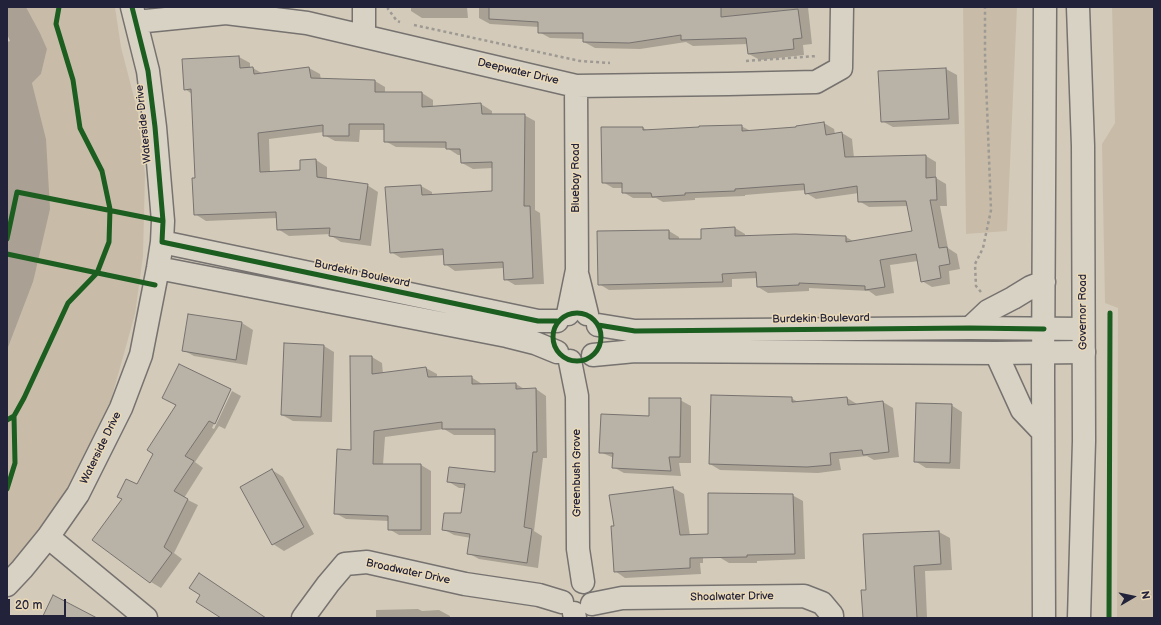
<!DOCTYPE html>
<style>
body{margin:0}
#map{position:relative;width:1161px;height:625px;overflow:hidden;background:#d3cab9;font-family:"Balsamiq Sans",sans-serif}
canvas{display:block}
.frame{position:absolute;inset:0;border:8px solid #22223b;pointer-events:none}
.north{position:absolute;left:1113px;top:577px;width:40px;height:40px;-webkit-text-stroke:3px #ead9b6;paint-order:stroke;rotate:81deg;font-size:11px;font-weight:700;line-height:16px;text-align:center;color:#22223b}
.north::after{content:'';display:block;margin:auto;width:14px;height:18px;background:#22223b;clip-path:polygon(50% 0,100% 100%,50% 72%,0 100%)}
.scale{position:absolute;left:8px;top:599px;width:58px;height:18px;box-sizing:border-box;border:2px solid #22223b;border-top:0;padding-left:5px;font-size:12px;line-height:14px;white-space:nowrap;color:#22223b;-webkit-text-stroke:3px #ead9b6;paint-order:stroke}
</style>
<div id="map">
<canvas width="1161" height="625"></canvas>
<div class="frame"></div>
<div class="north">N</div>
<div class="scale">20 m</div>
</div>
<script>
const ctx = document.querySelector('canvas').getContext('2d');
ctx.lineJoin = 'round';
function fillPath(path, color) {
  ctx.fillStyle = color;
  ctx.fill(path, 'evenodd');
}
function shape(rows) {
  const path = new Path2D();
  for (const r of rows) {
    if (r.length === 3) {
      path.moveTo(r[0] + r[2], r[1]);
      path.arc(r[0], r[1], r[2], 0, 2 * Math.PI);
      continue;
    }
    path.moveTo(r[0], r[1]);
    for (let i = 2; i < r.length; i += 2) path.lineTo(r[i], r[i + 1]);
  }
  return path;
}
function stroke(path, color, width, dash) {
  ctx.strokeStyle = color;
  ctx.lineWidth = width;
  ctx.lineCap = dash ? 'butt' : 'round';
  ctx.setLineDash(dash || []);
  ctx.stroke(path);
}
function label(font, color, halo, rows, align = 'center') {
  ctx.font = font + ' "Balsamiq Sans",sans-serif';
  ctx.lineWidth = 3;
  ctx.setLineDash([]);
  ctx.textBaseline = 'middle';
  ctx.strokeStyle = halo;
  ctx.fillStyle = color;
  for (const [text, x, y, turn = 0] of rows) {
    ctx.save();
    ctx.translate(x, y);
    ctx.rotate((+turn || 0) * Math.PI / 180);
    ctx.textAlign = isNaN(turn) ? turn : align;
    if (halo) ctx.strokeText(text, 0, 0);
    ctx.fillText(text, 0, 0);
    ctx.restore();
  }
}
fillPath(shape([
 [26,7,115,7,121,47,138,113,145,174,143,256,135,314,109,407,70,486,7,571,7,350,33,282,46,139,32,83,41,74,47,49,40,33],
 [963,7,1017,7,1007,231,966,234],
 [1112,7,1154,7,1154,618,1117,618,1118,308,1105,303,1102,144,1115,123]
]), '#c8bca8');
fillPath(shape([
 [7,7,26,7,40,33,47,49,41,74,32,83,46,139,50,209,33,282,7,350,7,42,10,41,7,34]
]), '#aaa093');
fillPath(shape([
 [411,7,467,7,468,18,422,18,411,11],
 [479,7,808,7,812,44,803,45,804,55,760,60,749,54,748,44,693,46,686,42,640,49,595,48,584,42,584,39,550,38,539,32,539,27,490,24,479,18],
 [239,57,250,63,250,69,253,68,263,74,309,68,320,74,321,80,375,81,385,87,385,93,422,93,433,100,433,107,481,104,492,111,492,115,524,115,535,121,535,210,540,213,544,284,515,285,505,279,504,268,455,271,445,264,444,255,401,258,391,252,421,186,432,192,432,195,493,192,493,168,473,169,462,163,461,155,458,155,447,148,396,147,385,141,385,130,360,130,359,142,335,141,324,135,324,132,269,139,270,172,301,171,316,160,327,167,327,180,367,185,378,192,371,246,341,242,330,235,331,234,289,236,278,229,278,218,206,221,195,214,196,179,192,94,185,89],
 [946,69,957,75,959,124,893,127,882,121,879,72],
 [824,123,834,129,835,134,842,133,852,139,854,158,926,156,936,162,936,178,946,184,947,206,940,206,948,248,957,254,960,269,949,271,950,284,932,287,922,281,918,261,890,265,894,293,876,296,869,291,809,288,809,291,768,293,758,287,758,278,732,279,732,287,609,290,599,284,669,231,679,237,679,240,702,240,735,228,745,234,745,237,846,237,853,241,913,232,908,206,869,207,859,201,859,193,816,199,806,193,806,190,745,195,745,196,695,198,695,200,663,202,656,198,633,198,623,192,623,188,613,188,603,182,643,128,649,131,741,126,751,131,797,128],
 [189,315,242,323,253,330,247,365,194,356,183,350],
 [324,346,334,352,332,422,293,421,282,415],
 [372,357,382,363,383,374,426,368,437,374,437,378,471,377,482,384,482,385,516,384,526,390,536,389,546,396,547,458,543,458,534,531,542,536,538,568,479,559,468,553,471,538,454,535,443,529,462,514,465,488,459,488,449,482,496,473,496,435,454,435,444,429,385,437,383,465,421,465,431,471,431,535,399,535,389,529,389,521,346,519,335,513,352,451],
 [230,390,212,428,214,429,232,391,241,396,225,429,219,426,195,462,203,468,184,498,198,505,174,553,182,559,161,588,151,582,138,486,177,406,163,398],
 [791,398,800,403,847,398,857,404,883,402,893,408,899,457,874,460,867,456,839,459,841,470,818,473,720,470,710,464],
 [680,400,691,406,691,463,679,463,681,476,624,473,613,467,614,458,600,452,650,417],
 [951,405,962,412,960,469,926,468,915,461],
 [272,470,283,477,314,534,284,551,273,544],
 [673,488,684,494,690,536,703,542,703,563,700,563,701,574,625,578,615,571],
 [792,495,803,501,805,559,757,561,757,563,729,563,719,557],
 [939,532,950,538,952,570,925,571,927,618,864,618,867,591,864,535],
 [418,609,422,611,439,610,450,616,450,618,376,618,376,610]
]), '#0003');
const building = shape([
 [489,7,721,7,721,17,798,9,802,38,793,39,794,49,748,54,746,38,681,40,681,35,629,43,583,42,583,33,538,33,538,22,489,19,489,7],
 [239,56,240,68,253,67,254,74,309,67,311,78,375,80,375,92,422,92,422,107,481,103,482,114,525,114,524,206,530,206,533,278,504,280,503,262,444,265,443,249,390,253,385,187,421,185,422,195,492,191,492,162,461,163,460,149,446,149,446,142,384,142,384,124,349,124,349,136,323,136,323,125,258,133,260,172,300,170,300,160,316,159,317,177,368,184,360,240,329,236,330,228,277,230,276,212,194,215,192,178,195,178,191,89,184,90,182,59,239,56],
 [946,68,949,119,881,122,878,71,946,68],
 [824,122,826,135,842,132,845,157,926,155,926,178,936,177,937,200,930,200,939,248,947,247,950,264,939,266,941,278,921,282,916,254,880,260,885,287,865,290,865,286,799,283,799,285,757,287,756,272,722,274,723,282,598,285,597,231,669,230,669,239,701,239,701,229,735,227,735,236,795,234,846,236,846,242,912,231,906,201,858,202,857,186,805,194,804,184,735,189,735,191,685,193,685,195,652,197,651,193,622,193,622,183,602,183,601,127,643,127,643,130,699,127,699,126,742,125,742,131,796,127,796,126,824,122],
 [188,314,242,322,236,360,182,351,188,314],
 [284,343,324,345,321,417,281,415,284,343],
 [350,356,372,356,372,374,426,367,428,377,472,376,472,384,516,383,516,389,536,388,537,452,533,452,524,527,532,529,527,563,467,554,470,534,442,530,444,513,461,513,465,484,447,482,449,467,495,472,495,429,442,429,442,422,374,431,373,464,421,464,421,530,388,530,388,516,334,514,337,449,351,450,350,356],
 [179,364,231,389,215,424,209,421,185,456,194,461,174,491,188,499,164,547,172,553,150,583,92,540,122,499,117,497,126,479,137,484,153,454,147,450,176,405,162,398,179,364],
 [711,395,792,397,792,402,847,397,848,405,883,401,889,452,863,455,862,450,830,453,831,465,807,467,709,464,711,395],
 [649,398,681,398,680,457,669,457,671,471,612,468,613,453,599,453,601,414,649,416,649,398],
 [916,403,952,404,950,463,914,462,916,403],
 [272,469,304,527,272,545,240,487,272,469],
 [673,487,680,535,708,534,708,493,793,494,795,554,747,555,747,557,690,558,690,568,614,572,611,526,614,526,609,495,673,487],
 [939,531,941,564,914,566,917,618,863,618,861,590,866,590,863,534,939,531],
 [199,573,266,618,221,618,196,602,200,595,189,588,199,573],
 [53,595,97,618,42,618,53,595]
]);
fillPath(building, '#b9b2a7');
stroke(building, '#76726f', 1);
const minor = shape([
 [136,22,226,13,307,23,576,86,728,84,816,82,841,68,842,7],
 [364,36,364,7],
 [162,242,538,321,557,321],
 [158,268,507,336,535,343,557,352],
 [578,277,587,314],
 [568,314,577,270,576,86],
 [598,325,635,331,970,328,1083,329],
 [593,355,635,351,996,353,1084,352],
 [570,361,577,396,578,549,583,582],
 [48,537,146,618],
 [7,585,22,569,48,537,78,494,121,408,141,355,158,268,162,242,163,221,155,127,148,71,132,7],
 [592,604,622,598,804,596,822,603,832,615,832,618],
 [574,613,575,618],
 [303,618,328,584,345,564,367,562,465,584,539,595,562,602]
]);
const major = shape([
 [1078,7,1083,146,1084,441,1079,618],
 [970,328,988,311,1013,298,1031,287,1044,282],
 [996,353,1022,410,1043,432],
 [1044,618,1043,376,1045,7]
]);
stroke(minor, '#76726f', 25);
stroke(major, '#76726f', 25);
stroke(shape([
 [388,7,388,9,397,21,400,22],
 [414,25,580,61,610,63],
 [746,61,817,56],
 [7,239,17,192,110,209],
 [7,254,97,273],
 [981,292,976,286,975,264,983,248,991,210,985,55,985,7]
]), '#9d9993', 2.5, [3, 3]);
stroke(minor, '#d8d2c5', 22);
stroke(major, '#d8d2c5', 22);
stroke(shape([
 [132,7,148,71,155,127,163,221,162,242,538,321,557,321],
 [7,239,17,192,163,221],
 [7,254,155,285],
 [577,337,24],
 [598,325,635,331,970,328,1044,329],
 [7,420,14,416,24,398,68,303,97,273,109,242,110,209,102,171,80,128,73,80,56,24,59,7],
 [7,489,15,463,14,416],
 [1109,618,1110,313]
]), '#1b5e20', 5);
label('11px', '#22223b', '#ead9b6', [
 ["Deepwater Drive",518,72,13],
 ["Waterside Drive",144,124,-96],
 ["Bluebay Road",576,178,-90],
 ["Burdekin Boulevard",362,274,12],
 ["Governor Road",1083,312,-90],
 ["Burdekin Boulevard",821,319,-1],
 ["Waterside Drive",101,448,-64],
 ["Greenbush Grove",577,473,-90],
 ["Broadwater Drive",408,572,12],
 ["Shoalwater Drive",732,597,-1]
]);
</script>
